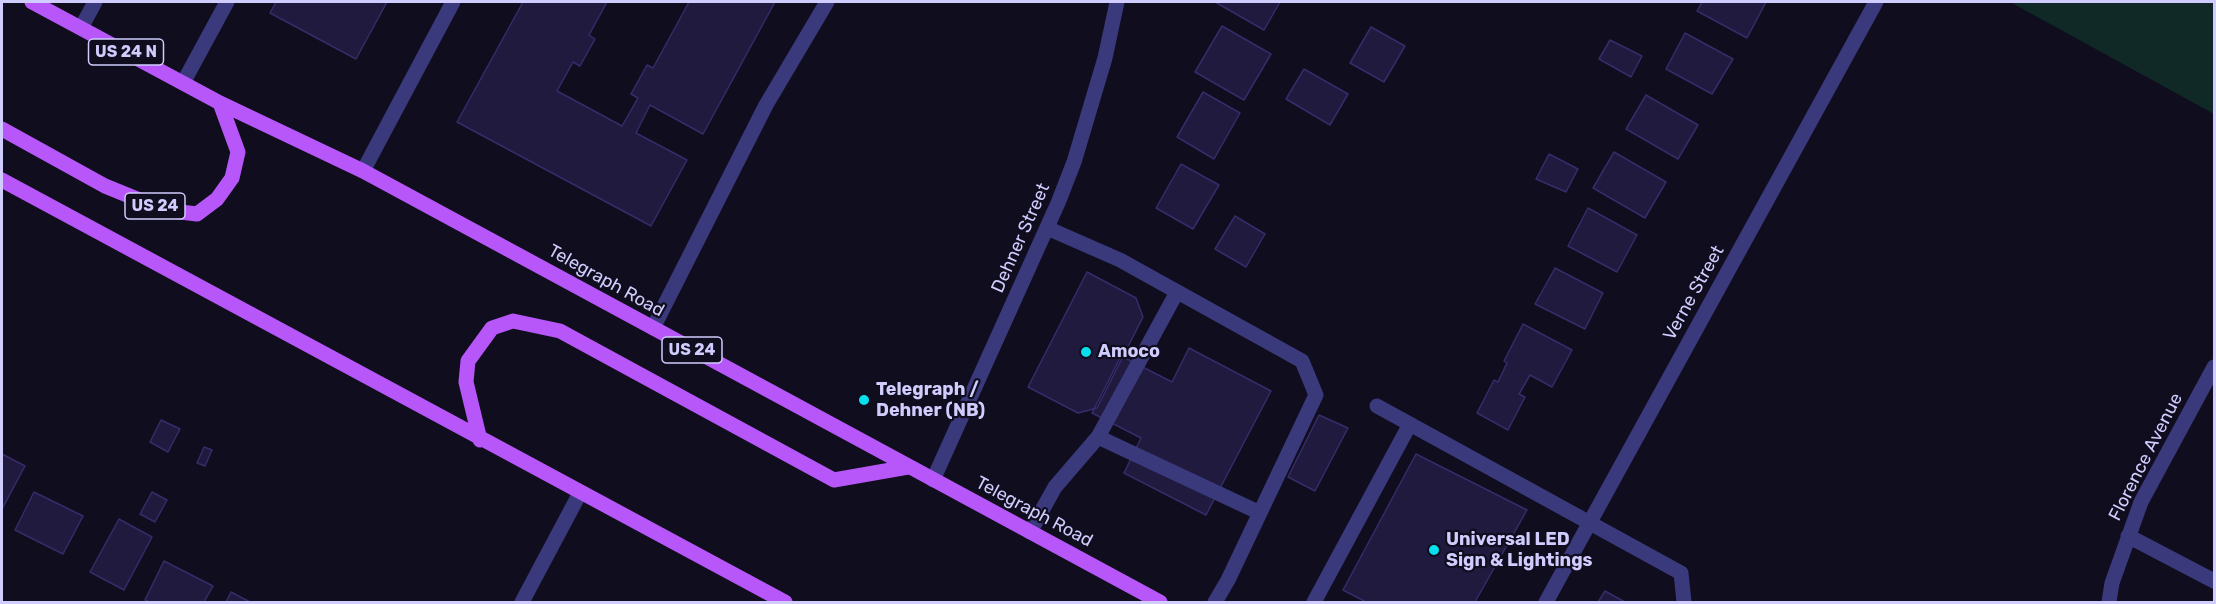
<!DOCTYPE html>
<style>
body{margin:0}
#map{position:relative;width:2216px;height:604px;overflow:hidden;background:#0f0d1e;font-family:Rubik,sans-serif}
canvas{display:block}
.frame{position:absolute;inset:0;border:3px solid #d0ccfd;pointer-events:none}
</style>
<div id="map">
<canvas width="2216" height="604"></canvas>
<div class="frame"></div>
</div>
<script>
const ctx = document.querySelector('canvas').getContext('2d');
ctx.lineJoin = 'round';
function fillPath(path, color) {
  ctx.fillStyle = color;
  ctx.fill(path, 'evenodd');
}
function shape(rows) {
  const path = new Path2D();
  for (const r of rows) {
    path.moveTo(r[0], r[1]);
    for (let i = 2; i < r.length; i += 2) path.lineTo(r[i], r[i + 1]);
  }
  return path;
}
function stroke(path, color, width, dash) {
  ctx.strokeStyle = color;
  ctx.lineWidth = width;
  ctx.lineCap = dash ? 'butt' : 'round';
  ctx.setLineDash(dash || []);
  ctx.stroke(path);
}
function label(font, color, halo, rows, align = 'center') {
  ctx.font = font + ' Rubik,sans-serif';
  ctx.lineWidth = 4.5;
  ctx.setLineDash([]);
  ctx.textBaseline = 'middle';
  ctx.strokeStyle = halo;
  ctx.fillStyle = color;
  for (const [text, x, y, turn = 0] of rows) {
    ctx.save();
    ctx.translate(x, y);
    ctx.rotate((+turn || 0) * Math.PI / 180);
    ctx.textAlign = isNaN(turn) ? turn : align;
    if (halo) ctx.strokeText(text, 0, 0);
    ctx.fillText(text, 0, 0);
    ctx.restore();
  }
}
fillPath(shape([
 [2010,2,2214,2,2214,114]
]), '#102826');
const building = shape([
 [276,2,387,2,356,59,270,13,276,2],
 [523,2,607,2,589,35,595,39,580,66,573,62,557,91,622,126,638,98,631,94,647,65,653,68,689,2,775,2,703,134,650,105,636,133,687,160,651,226,457,122,523,2],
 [1215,2,1280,2,1264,30,1215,2],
 [1702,2,1766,2,1747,38,1697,11,1702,2],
 [1222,26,1271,54,1244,100,1195,72,1222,26],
 [1371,27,1405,46,1384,82,1350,63,1371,27],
 [1685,33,1733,59,1712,94,1666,69,1685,33],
 [1610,40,1642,56,1631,77,1599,59,1610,40],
 [1304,69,1348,94,1330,125,1286,99,1304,69],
 [1203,92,1240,113,1214,159,1177,137,1203,92],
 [1646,95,1698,125,1678,159,1626,129,1646,95],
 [1614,152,1666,182,1645,218,1593,188,1614,152],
 [1549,154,1578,169,1566,192,1536,179,1549,154],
 [1181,164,1219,185,1193,229,1156,208,1181,164],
 [1588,208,1637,235,1617,272,1568,246,1588,208],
 [1235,216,1265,234,1246,267,1215,249,1235,216],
 [1555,268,1603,293,1585,329,1535,304,1555,268],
 [1087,272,1136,298,1143,317,1097,408,1078,413,1028,387,1087,272],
 [1523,324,1572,350,1552,387,1530,375,1519,394,1525,397,1508,430,1477,413,1494,380,1498,382,1507,363,1504,361,1523,324],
 [1189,348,1271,391,1206,515,1124,473,1141,438,1092,413,1121,356,1172,382,1189,348],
 [1319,415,1348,428,1315,491,1288,477,1319,415],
 [161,420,180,429,168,452,150,442,161,420],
 [204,447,212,450,205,466,197,463,204,447],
 [2,454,25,466,2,509,2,454],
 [1416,454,1527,510,1475,602,1366,602,1343,590,1416,454],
 [34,492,83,516,63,554,15,530,34,492],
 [152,492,167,500,155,522,140,514,152,492],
 [119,519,152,537,124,590,90,572,119,519],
 [164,561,213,586,204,602,150,602,145,600,164,561],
 [1605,591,1625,602,1598,602,1605,591],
 [231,592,250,602,226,602,231,592]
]);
fillPath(building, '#201a3e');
stroke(building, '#362c6a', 1.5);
stroke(shape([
 [81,28,95,2],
 [183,83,227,2],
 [363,171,453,2],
 [1047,228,1120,260,1302,361,1316,395,1228,580,1215,602],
 [653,328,766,105,827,2],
 [1377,406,1681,573,1684,602],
 [1098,437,1258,512],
 [933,480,1058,203,1074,162,1105,58,1117,2],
 [1030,532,1055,487,1098,437,1177,292],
 [2128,536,2214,581],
 [522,602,580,493],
 [1314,602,1410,424],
 [1546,602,1876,2],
 [2109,602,2112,583,2141,502,2214,367]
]), '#3a397c', 15);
stroke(shape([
 [32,2,220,103,363,171,1160,602],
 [2,129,105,186,164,210,197,214,217,199,232,178,238,152,220,103],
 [2,180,785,602],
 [480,440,466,382,468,361,492,328,513,321,560,331,834,480,908,467]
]), '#b757f9', 15);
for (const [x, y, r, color] of [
 [1086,352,6,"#08deed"],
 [864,400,6,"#08deed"],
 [1434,550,6,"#08deed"]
]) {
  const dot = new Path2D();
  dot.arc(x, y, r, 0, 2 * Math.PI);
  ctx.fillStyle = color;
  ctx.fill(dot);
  stroke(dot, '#0f0d1e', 2);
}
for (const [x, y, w] of [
 [126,52,75],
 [155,206,60],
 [692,350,60]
]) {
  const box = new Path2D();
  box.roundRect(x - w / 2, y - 13, w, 26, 4.5);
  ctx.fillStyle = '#0f0d1e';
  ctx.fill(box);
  stroke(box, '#d0ccfd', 1.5);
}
label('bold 16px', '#d0ccfd', null, [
 ["US 24 N",126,52],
 ["US 24",155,206],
 ["US 24",692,350]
]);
label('18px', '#d0ccfd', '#0f0d1e', [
 ["Dehner Street",1021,238,-66],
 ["Telegraph Road",606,281,29],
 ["Verne Street",1694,293,-61],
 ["Florence Avenue",2146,457,-63],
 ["Telegraph Road",1034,512,28]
]);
label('bold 18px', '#d0ccfd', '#0f0d1e', [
 ["Amoco",1098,352],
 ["Telegraph /",876,390],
 ["Dehner (NB)",876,411],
 ["Universal LED",1446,540],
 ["Sign & Lightings",1446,561]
], 'left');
</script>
